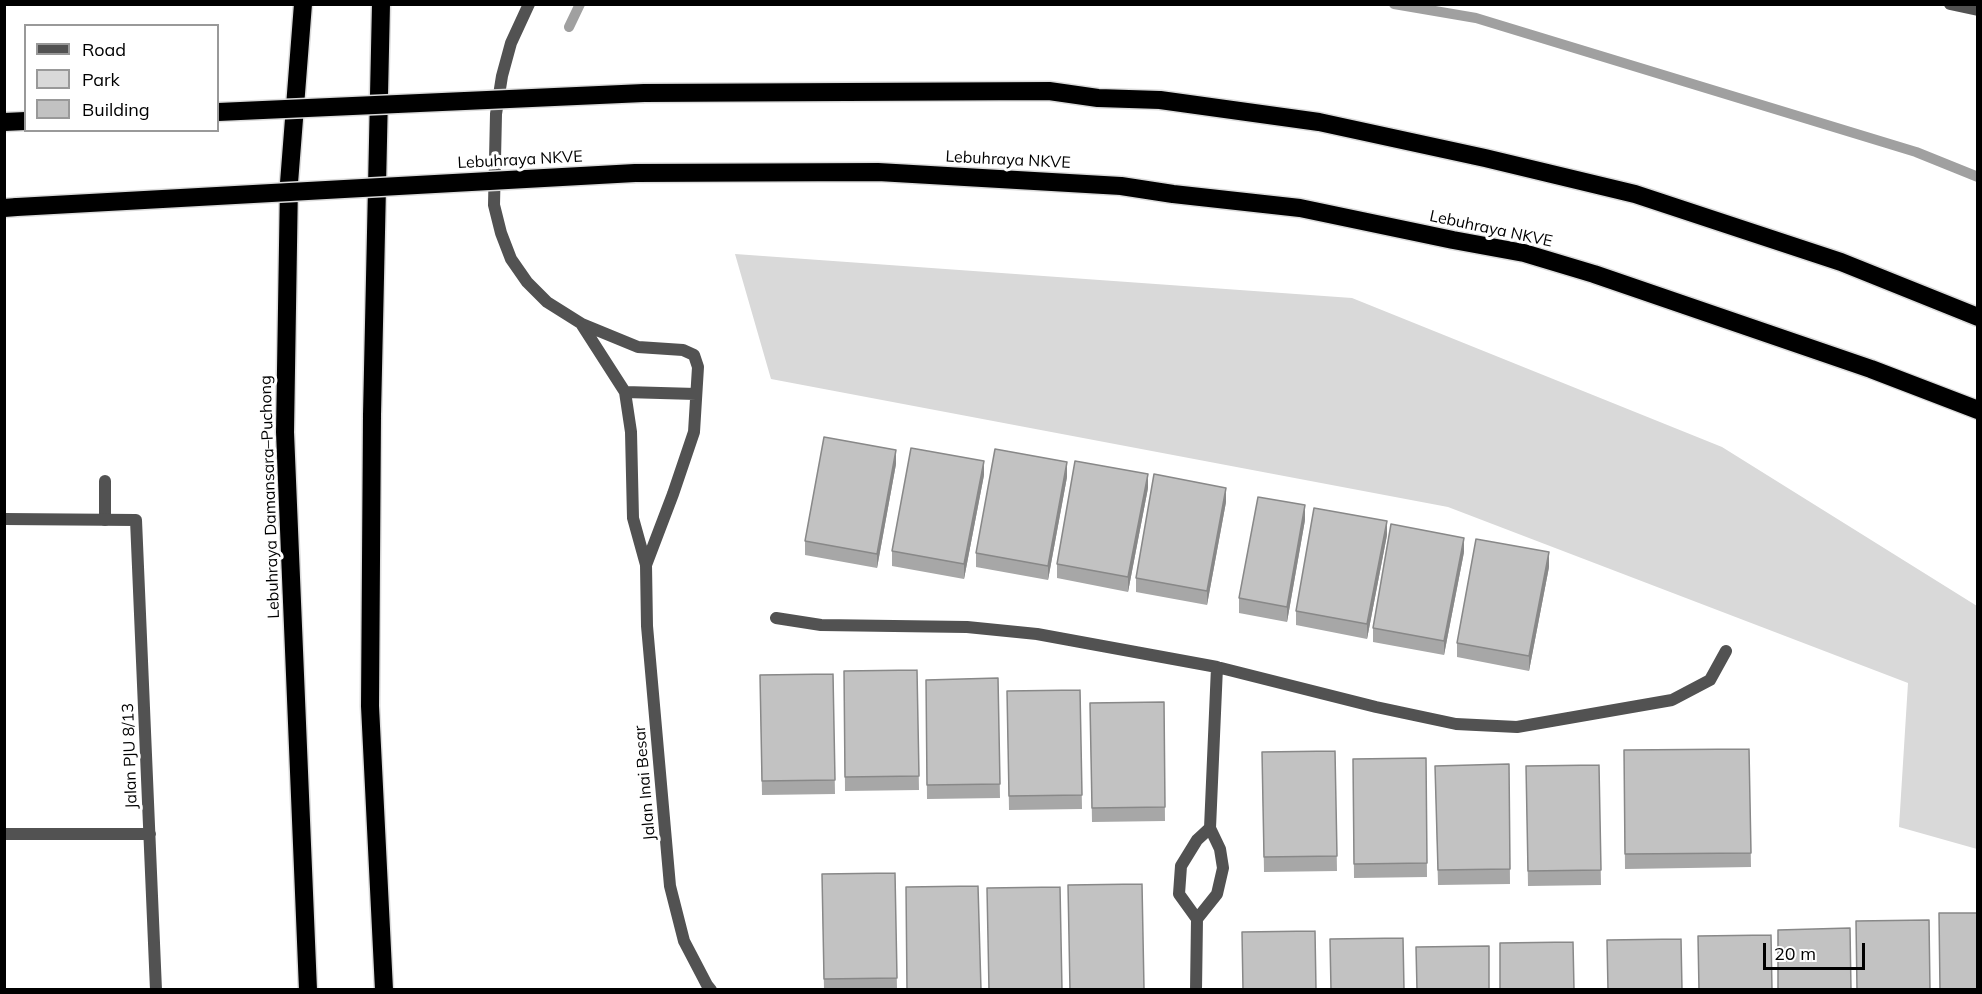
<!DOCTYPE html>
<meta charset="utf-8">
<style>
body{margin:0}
#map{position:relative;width:1982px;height:994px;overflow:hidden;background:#fff;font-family:Mulish,sans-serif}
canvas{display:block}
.frame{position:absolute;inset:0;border:6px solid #000;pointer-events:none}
.legend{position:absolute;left:24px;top:24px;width:195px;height:108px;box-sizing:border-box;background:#fff;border:2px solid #999;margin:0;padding:8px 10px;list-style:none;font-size:18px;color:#000}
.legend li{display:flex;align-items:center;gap:12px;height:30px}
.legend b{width:30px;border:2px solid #999}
.scale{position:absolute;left:1763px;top:943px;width:102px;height:27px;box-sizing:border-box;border:3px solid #000;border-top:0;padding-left:8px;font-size:18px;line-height:21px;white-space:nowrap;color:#000;-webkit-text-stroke:4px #fff;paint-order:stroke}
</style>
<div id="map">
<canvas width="1982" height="994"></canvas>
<div class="frame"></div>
<ul class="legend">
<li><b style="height:8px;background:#525252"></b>Road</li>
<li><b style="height:16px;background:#d9d9d9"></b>Park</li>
<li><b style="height:16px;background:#c2c2c2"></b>Building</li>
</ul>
<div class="scale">20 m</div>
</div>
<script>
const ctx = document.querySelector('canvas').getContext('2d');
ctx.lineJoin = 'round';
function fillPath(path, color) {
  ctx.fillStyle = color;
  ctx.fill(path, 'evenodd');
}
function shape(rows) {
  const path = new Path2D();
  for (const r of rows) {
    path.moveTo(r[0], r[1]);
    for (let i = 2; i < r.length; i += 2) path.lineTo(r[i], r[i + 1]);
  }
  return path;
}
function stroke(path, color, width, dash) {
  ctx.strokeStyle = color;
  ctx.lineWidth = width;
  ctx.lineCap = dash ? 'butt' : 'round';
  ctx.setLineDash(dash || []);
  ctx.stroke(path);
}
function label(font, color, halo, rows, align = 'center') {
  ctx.font = font + ' Mulish,sans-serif';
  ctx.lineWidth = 6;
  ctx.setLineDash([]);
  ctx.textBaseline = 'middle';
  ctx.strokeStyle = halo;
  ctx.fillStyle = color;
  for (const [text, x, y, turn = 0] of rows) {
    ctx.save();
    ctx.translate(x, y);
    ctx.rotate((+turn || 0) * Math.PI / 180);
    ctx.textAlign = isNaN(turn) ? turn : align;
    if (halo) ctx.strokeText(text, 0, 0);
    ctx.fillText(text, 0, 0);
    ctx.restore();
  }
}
fillPath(shape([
 [735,254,1352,298,1722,447,1977,606,1977,849,1899,827,1908,683,1448,507,771,379]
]), '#d9d9d9');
stroke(shape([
 [1394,4,1476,18,1916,152,1978,177],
 [569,27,580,4]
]), '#a0a0a0', 10);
const motorway = shape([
 [303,4,289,183,285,432,308,990],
 [381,4,372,415,370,706,384,990],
 [644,93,1049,91,1098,98,1160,100,1319,122,1485,158,1635,194,1841,262,1978,317],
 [4,122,26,121],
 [635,173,878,172,1121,186,1173,194,1300,208,1453,240,1524,253,1594,274,1871,369,1978,410],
 [4,208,17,207]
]);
stroke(motorway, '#dbdbdb', 21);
stroke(shape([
 [105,481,105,520]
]), '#525252', 12);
stroke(shape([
 [529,4,511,43,502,76,496,114,494,205,501,233,511,259,527,282,547,302,582,324,638,347,683,350,694,355,698,367,694,432,673,494,646,565],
 [1950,4,1978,10],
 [582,325,625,392,631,432,633,518,646,565,647,626,670,886,684,941,707,985,711,990],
 [625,392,696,394],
 [4,519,136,520,156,990],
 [776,618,821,625,967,627,1037,634,1217,667,1376,707,1456,724,1517,727,1672,700,1710,680,1726,651],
 [1210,828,1217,667],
 [4,834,150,834],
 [1196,990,1197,919,1179,894,1181,866,1197,840,1210,828,1220,849,1223,868,1217,894,1197,919]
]), '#525252', 12);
stroke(motorway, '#000', 18);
const motorwayBridge = shape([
 [218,112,644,93],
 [17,207,635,173]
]);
stroke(motorwayBridge, '#dbdbdb', 21, []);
stroke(motorwayBridge, '#000', 18);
fillPath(shape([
 [896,464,877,568,805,555,805,541],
 [984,475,964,579,892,566,892,551],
 [1067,477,1048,580,976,567,976,553],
 [1148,488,1128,592,1057,578,1057,564],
 [1226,502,1207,605,1136,592,1136,578],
 [1305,520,1287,622,1239,613,1239,598],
 [1387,535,1367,639,1296,625,1296,611],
 [1464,552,1444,655,1373,642,1373,628],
 [1549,567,1529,671,1457,657,1457,643],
 [917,670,919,790,845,791,844,671],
 [833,674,835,794,762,795,760,675],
 [998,678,1000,798,927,799,926,680],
 [1080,690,1082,809,1009,810,1007,691],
 [1164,702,1165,821,1092,822,1090,703],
 [1749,749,1751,867,1625,869,1624,750],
 [1335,751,1337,871,1264,872,1262,752],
 [1426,758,1427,877,1354,878,1353,759],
 [1509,764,1510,884,1438,885,1435,766],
 [1599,765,1601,885,1528,886,1526,766],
 [895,873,897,990,824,990,822,874]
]), '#a7a7a7');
fillPath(shape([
 [896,450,896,464,877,568,877,554],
 [984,461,984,475,964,579,964,564],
 [1067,462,1067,477,1048,580,1048,566],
 [1148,474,1148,488,1128,592,1128,577],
 [1226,488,1226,502,1207,605,1207,591],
 [1305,505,1305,520,1287,622,1287,607],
 [1387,521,1387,535,1367,639,1367,624],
 [1464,538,1464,552,1444,655,1444,641],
 [1549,552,1549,567,1529,671,1529,656]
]), '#888');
const building = shape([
 [824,437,896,450,877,554,805,541,824,437],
 [911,448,984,461,964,564,892,551,911,448],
 [995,449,1067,462,1048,566,976,553,995,449],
 [1075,461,1148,474,1128,577,1057,564,1075,461],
 [1154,474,1226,488,1207,591,1136,578,1154,474],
 [1258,497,1305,505,1287,607,1239,598,1258,497],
 [1314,508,1387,521,1367,624,1296,611,1314,508],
 [1391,524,1464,538,1444,641,1373,628,1391,524],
 [1476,539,1549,552,1529,656,1457,643,1476,539],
 [917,670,919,776,845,777,844,671,917,670],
 [833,674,835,780,762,781,760,675,833,674],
 [998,678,1000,784,927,785,926,680,998,678],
 [1080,690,1082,795,1009,796,1007,691,1080,690],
 [1164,702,1165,807,1092,808,1090,703,1164,702],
 [1749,749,1751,853,1625,854,1624,750,1749,749],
 [1335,751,1337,856,1264,857,1262,752,1335,751],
 [1426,758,1427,863,1354,864,1353,759,1426,758],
 [1509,764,1510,869,1438,870,1435,766,1509,764],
 [1599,765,1601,870,1528,871,1526,766,1599,765],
 [895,873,897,978,824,979,822,874,895,873],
 [1142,884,1144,989,1070,990,1068,885,1142,884],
 [978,886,981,990,907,990,906,887,978,886],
 [1060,887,1062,990,989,990,987,888,1060,887],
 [1939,913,1977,913,1977,990,1940,990,1939,913],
 [1929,920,1930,990,1857,990,1856,921,1929,920],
 [1850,928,1851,990,1778,990,1778,930,1850,928],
 [1315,931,1316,990,1243,990,1242,932,1315,931],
 [1771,935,1772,990,1699,990,1698,936,1771,935],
 [1403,938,1404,990,1331,990,1330,939,1403,938],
 [1681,939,1682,990,1608,990,1607,940,1681,939],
 [1573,942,1574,990,1500,990,1500,943,1573,942],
 [1489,946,1489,990,1417,990,1416,947,1489,946]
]);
fillPath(building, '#c2c2c2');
stroke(building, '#888', 1.5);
label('16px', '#000', '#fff', [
 ["Lebuhraya NKVE",520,160,-3],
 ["Lebuhraya NKVE",1008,160,3],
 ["Lebuhraya NKVE",1491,229,12],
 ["Lebuhraya Damansara–Puchong",270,497,-92],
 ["Jalan PJU 8/13",130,756,-92],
 ["Jalan Inai Besar",645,783,-95]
]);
</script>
